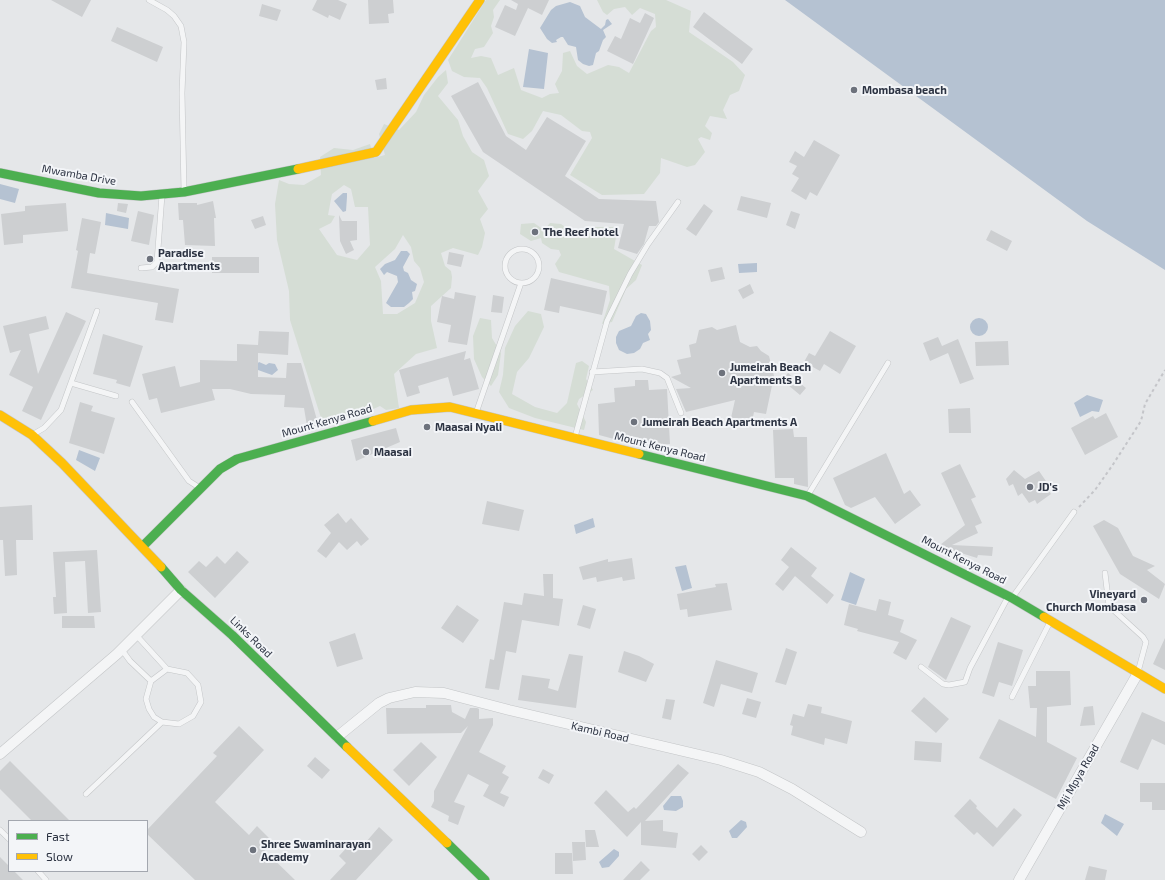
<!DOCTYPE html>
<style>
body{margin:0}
#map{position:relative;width:1165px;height:880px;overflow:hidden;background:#e5e7e9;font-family:"Exo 2",sans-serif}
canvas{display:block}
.legend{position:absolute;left:8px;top:820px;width:140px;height:52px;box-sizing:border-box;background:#f3f5f8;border:1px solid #a3a7af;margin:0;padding:5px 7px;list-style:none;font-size:12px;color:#2c3342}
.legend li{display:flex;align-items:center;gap:8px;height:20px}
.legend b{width:20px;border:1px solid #a3a7af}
</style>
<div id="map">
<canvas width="1165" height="880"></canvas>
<ul class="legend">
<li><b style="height:5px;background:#4caf50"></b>Fast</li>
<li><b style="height:5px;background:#ffc107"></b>Slow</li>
</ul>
</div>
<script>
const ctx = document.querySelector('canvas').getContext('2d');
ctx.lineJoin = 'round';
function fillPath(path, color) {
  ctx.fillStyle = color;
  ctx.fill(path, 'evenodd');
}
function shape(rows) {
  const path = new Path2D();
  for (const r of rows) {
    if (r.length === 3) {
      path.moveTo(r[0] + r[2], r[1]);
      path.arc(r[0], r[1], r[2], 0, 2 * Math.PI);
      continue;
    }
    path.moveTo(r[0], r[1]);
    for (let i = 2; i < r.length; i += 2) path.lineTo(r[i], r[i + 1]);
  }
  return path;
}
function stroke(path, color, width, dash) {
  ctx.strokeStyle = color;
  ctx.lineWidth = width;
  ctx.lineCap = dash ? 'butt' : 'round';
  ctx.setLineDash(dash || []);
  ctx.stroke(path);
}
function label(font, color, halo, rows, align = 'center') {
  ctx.font = font + ' "Exo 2",sans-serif';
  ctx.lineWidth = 4;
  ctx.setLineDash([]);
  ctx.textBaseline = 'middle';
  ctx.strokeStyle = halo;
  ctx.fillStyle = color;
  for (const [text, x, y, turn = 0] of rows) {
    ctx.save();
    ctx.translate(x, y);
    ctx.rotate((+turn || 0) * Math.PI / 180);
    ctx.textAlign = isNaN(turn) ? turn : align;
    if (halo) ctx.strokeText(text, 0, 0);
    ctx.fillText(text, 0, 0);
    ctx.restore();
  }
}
fillPath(shape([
 [486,0,500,0,493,10,494,17,491,26,493,33,484,47,475,49,471,58,481,56,491,58,498,75,514,68,521,90,542,98,550,94,559,93,555,84,562,71,563,53,570,51,577,66,587,74,608,65,619,67,629,73,651,31,656,27,655,14,640,8,632,15,625,7,614,9,607,15,603,12,597,0,666,0,691,11,689,32,733,62,745,75,739,91,730,95,723,110,727,119,710,116,705,126,712,133,710,140,701,137,698,139,705,152,695,165,687,167,661,158,660,173,644,194,602,195,570,175,592,138,590,132,582,131,561,115,543,111,532,131,523,139,508,134,487,88,480,78,464,77,452,71,448,60],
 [446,70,448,83,438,96,458,120,463,136,472,152,484,160,489,176,478,191,488,209,480,219,485,233,482,247,478,255,453,248,441,253,445,266,451,271,452,277,451,288,431,306,431,321,437,348,416,354,394,374,399,408,386,410,380,406,362,414,322,421,290,320,289,291,277,240,275,204,279,180,289,184,304,185,321,175,320,157,334,148,353,150,370,144,374,158,385,155,379,134,384,124,399,130,416,112,424,95,438,77],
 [344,185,351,189,355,207,368,207,370,245,357,260,337,255,319,229,331,223,335,216,328,215,332,194],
 [403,235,411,247,414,261,420,268,424,282,415,303,397,314,383,314,381,281,375,267,395,249],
 [534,223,544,230,550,223,561,224,571,231,578,232,589,227,613,227,616,237,614,249,642,265,636,280,626,289,612,322,602,324,610,300,609,286,559,272,555,264,561,255,559,250,551,249,542,243,541,238,531,241,520,234,521,224],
 [528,311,541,314,544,327,529,358,517,372,512,394,535,407,557,413,567,403,576,363,582,361,589,366,586,379,593,390,579,399,577,404,586,422,584,430,535,418,509,408,499,392,503,375,505,348,515,326],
 [480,318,491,320,492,338,501,353,498,375,491,386,482,377,474,359,473,336]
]), '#d5ddd5');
fillPath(shape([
 [785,0,1165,0,1165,270,1087,221],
 [570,2,580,6,585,17,601,29,605,25,606,20,608,19,612,24,603,30,606,37,603,40,599,51,596,53,593,65,589,66,583,64,578,60,576,47,568,45,563,37,561,37,556,40,557,42,552,43,547,39,540,28,551,10,556,6],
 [529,49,548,53,544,89,523,87],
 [0,184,19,189,15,203,0,199],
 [343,193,347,193,347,197,346,211,343,212,334,201],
 [106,213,129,218,128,229,105,225],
 [401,251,407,251,410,254,403,267,404,271,408,273,411,280,417,284,415,291,412,292,413,299,409,303,404,307,391,307,386,303,398,282,397,276,387,272,384,275,380,269,385,264,395,260],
 [757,263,757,272,739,273,738,264],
 [641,313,646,314,650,321,651,330,648,334,650,340,643,343,640,349,634,353,627,354,619,350,616,343,616,337,619,331,631,326,636,316],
 [979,327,9],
 [259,362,266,365,269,363,275,364,278,370,272,375,258,370,257,364],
 [1087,395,1103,400,1099,412,1092,411,1080,417,1074,403],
 [79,450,100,458,95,471,76,460],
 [593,518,595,527,576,534,574,525],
 [686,565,692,588,682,591,675,567],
 [850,572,865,579,856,605,841,600],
 [671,796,681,796,683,801,683,807,676,811,664,810,663,806],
 [1105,814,1124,824,1117,836,1101,823],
 [741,820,746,822,747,827,737,838,732,838,729,831],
 [614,849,619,852,619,856,609,867,602,868,599,862]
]), '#b5c2d2');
fillPath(shape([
 [51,0,91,0,82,17],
 [317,0,338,0,347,4,340,20,329,15,328,18,312,10],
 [368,0,393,0,394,13,388,14,389,23,369,24],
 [511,0,549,0,542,15,528,8,515,36,495,27,505,5,516,10,518,4],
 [262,4,281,10,277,21,259,16],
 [704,12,753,49,742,64,693,27],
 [645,13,654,18,633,64,607,51,615,36,621,39,630,18,640,23],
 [117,27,163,47,157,62,111,41],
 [386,78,387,89,377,90,375,80],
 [478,82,506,136,526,150,547,117,586,141,565,176,599,199,656,201,659,222,656,226,649,226,644,244,637,254,618,248,624,224,585,221,483,152,451,96],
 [814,140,840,155,817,196,810,192,806,200,791,191,799,178,792,174,797,166,789,162,795,151,804,157],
 [741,196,771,203,767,218,737,210],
 [213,201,216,218,214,218,215,246,185,245,183,220,179,220,178,203,197,203,197,205],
 [66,203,68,231,23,235,23,243,4,245,1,214,25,211,25,206],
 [118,203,128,204,126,213,117,211],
 [704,204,713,211,696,236,686,229],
 [138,211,154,215,149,245,131,241],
 [791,211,800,214,795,229,786,225],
 [339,215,342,221,357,221,357,240,350,241,354,250,346,254,340,241],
 [263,216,266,225,255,229,251,220],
 [82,218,101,222,95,254,90,253,87,273,179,289,173,323,155,320,158,303,71,288,78,251,76,250],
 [991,230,1012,241,1007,251,986,240],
 [449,252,464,255,461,267,447,264],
 [212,257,259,257,259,273,212,273],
 [722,267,725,279,711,282,708,270],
 [551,278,607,291,602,315,560,306,559,313,544,310],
 [750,284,754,293,743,299,738,290],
 [455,292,476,296,467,345,448,342,451,325,437,322,442,296,454,299],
 [493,295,504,297,502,313,491,312],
 [66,312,86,321,41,420,22,411,33,387,9,375,21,350,10,353,3,326,46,316,49,329,29,334,38,374],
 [736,325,740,342,750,347,757,346,761,351,769,356,774,376,766,414,754,412,752,422,731,418,735,400,686,412,676,389,691,388,671,377,681,374,677,360,691,357,689,345,696,343,699,330,712,327,717,330],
 [259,331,289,332,288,355,258,353,258,377,286,378,287,363,301,363,319,427,307,426,304,408,284,407,285,395,251,394,230,389,212,389,215,400,161,413,157,398,149,400,142,374,175,366,180,387,200,382,200,360,237,361,237,344,258,345],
 [830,331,856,346,840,374,824,364,820,371,804,362,809,353,815,356],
 [103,334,143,346,130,387,116,383,117,380,93,374],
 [938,337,942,346,958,339,974,379,960,384,948,353,930,361,923,343],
 [1008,341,1009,365,976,366,975,342],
 [466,351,464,360,470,358,479,389,453,396,448,377,418,386,420,393,407,397,399,370],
 [788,373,806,388,800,395,782,380],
 [635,380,648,380,649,390,667,389,670,444,640,446,599,435,598,404,615,402,614,388,635,386],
 [80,402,93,406,91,411,115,418,104,454,69,443],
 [970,408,971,433,949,433,948,409],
 [1106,413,1118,437,1085,455,1071,428,1093,416,1095,419],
 [396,428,400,442,356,461,351,440],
 [793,429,794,437,807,437,808,487,794,484,794,478,775,478,773,430],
 [886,453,904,494,910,490,921,505,895,524,875,497,851,508,845,505,833,478],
 [960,464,976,497,971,499,982,523,975,526,978,533,952,545,993,547,992,556,978,555,977,558,945,548,938,552,935,549,965,525,941,473],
 [1014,470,1025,479,1039,471,1048,484,1046,487,1051,494,1037,504,1035,500,1029,503,1022,493,1018,496,1013,484,1009,486,1006,479],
 [487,501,524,510,519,531,482,524],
 [32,505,33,540,16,540,17,575,5,576,3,540,0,540,0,507],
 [338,513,346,523,351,518,369,539,361,546,357,541,347,550,339,542,326,558,317,551,331,533,324,525],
 [1104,520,1118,528,1133,556,1155,566,1147,570,1165,584,1159,599,1120,574,1093,526],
 [791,547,817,568,811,576,834,595,827,604,795,576,783,591,775,584,789,567,781,560],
 [97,550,101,612,88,613,85,561,65,562,67,613,54,614,53,597,56,597,53,552],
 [237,551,249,562,215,598,188,572,199,561,206,567,217,556,225,564],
 [632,558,635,579,623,581,622,577,597,582,596,577,583,580,579,567,608,559,608,562],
 [543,574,553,574,553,598,563,599,559,626,522,620,516,653,506,651,499,690,485,688,490,659,494,660,504,602,522,605,524,593,544,596],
 [727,583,732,610,688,617,687,609,680,610,677,594,716,587,715,584],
 [879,599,891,602,888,615,904,620,900,632,917,640,906,660,893,653,899,642,857,631,858,629,844,625,849,604,876,611],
 [457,605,479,620,463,643,441,628],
 [583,605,596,609,590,629,577,625],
 [62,616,94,616,95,628,62,628],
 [951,617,971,626,946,680,928,667],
 [355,633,363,659,337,667,329,642],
 [1165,638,1165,670,1153,664],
 [998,642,1023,650,1012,686,999,682,994,697,982,693],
 [786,648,797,652,786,685,775,682],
 [624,651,639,656,654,664,646,682,618,672],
 [569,654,583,656,576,708,518,700,522,675,550,679,548,688,558,691],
 [716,660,758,673,752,693,721,684,714,707,703,703],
 [1036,671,1070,671,1071,705,1047,707,1047,742,1077,758,1056,799,979,758,999,719,1036,737,1037,708,1030,708,1028,686,1036,686],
 [924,697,949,719,936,733,911,711],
 [747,698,761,702,756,718,742,714],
 [666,699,675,700,671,720,662,718],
 [808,704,822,707,821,713,852,721,847,744,825,738,824,745,791,735,793,726,790,725,793,714,804,717],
 [426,705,451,705,452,712,465,719,470,708,477,708,479,709,479,719,493,718,493,725,479,752,506,766,502,773,509,777,500,793,509,797,504,807,483,796,489,785,468,774,454,802,465,806,458,825,448,821,449,816,431,807,434,801,434,791,468,726,461,733,387,734,386,708,426,708],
 [1093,706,1095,725,1080,726,1084,707],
 [1142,712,1165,722,1165,745,1152,739,1138,770,1120,762],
 [239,726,264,750,215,802,249,835,257,826,269,838,260,846,295,880,195,880,147,834,147,830,217,756,213,753],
 [915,741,942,743,941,762,914,760],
 [421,742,437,757,409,786,393,770],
 [315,757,330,770,322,779,307,766],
 [10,761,70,821,32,821,0,789,0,771],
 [678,764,689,773,645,821,663,820,663,831,678,833,676,848,641,845,641,822,627,837,594,803,606,790,628,812,634,807,636,809],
 [543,769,554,775,549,784,538,778],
 [1140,783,1165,783,1165,810,1152,810,1152,802,1140,802],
 [970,799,977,806,976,808,997,828,1014,808,1022,815,993,847,977,832,974,835,954,816],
 [379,827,393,840,356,880,330,880,346,863,339,856,351,843,359,850],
 [585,830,595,830,599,847,586,847],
 [572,842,585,842,586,860,573,861],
 [701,845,708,852,699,861,692,854],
 [555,853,572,853,573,874,555,874],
 [0,857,9,866,9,871,14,871,23,880,0,880],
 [641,861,650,870,640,880,623,880],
 [1089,866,1107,870,1105,880,1085,880]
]), '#cdcfd1');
const lane = shape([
 [149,0,167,10,174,16,181,26,184,42,182,93,184,191],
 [522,266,17],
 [141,268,152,267,157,262,162,195],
 [592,372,642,369,660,373,667,378,681,413],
 [71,383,116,396],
 [132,402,189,481,200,488],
 [476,413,521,283],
 [32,435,44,428,61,410,97,311],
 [575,437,607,321,630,274,648,244,678,202],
 [808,495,888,363],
 [1105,573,1109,606,1143,637,1146,642,1138,672],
 [1012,598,1074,512],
 [137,636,167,669,187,673,198,685,201,702,193,716,179,724,162,722,154,717,149,709,146,699,151,681,167,669],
 [122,650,130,661,151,681],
 [921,667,943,684,949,685,965,682,970,668,1008,597],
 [1012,697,1050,622],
 [86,794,162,722],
 [0,830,9,839],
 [38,871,46,880]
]);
const street = shape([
 [337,737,379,703,389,698,415,692,444,693,509,710,721,760,759,772,792,789,861,832],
 [0,754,117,654,181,590],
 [1019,880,1138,673]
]);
const fast = shape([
 [0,173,99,193,141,196,184,192,298,169],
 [639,454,807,496,1012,598,1044,617],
 [143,546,220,469,237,459,373,421],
 [161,567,181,590,232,635,347,747],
 [447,843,485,880]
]);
const slow = shape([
 [298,169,376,152,480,0],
 [0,415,32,435,62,463,161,567],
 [373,421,411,410,450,407,639,454],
 [1044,617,1165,689],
 [347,747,447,843]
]);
stroke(lane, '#c3c5c7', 6);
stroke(street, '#c3c5c7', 11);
stroke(fast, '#c3c5c7', 10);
stroke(slow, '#c3c5c7', 10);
stroke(shape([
 [1079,507,1095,490,1112,466,1141,421,1145,404,1165,370]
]), '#c4c5c9', 2, [3, 3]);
stroke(lane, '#f4f5f6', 5);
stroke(street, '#f4f5f6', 10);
stroke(fast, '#4caf50', 9);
stroke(slow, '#ffc107', 9);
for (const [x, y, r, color] of [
 [854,90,4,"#6d727c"],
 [535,232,4,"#6d727c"],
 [150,259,4,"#6d727c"],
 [722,373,4,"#6d727c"],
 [634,422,4,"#6d727c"],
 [427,427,4,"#6d727c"],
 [366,452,4,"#6d727c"],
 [1030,487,4,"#6d727c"],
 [1144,600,4,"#6d727c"],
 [253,850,4,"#6d727c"]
]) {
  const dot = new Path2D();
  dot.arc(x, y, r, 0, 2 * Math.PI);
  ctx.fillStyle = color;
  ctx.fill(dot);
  stroke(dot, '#f3f5f8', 1.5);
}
label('bold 11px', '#2c3342', '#f3f5f8', [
 ["Mombasa beach",862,90],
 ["The Reef hotel",543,232],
 ["Paradise",158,253],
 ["Apartments",158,266],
 ["Jumeirah Beach",730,367],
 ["Apartments B",730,380],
 ["Jumeirah Beach Apartments A",642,422],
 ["Maasai Nyali",435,427],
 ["Maasai",374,452],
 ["JD's",1038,487],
 ["Vineyard",1136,594,"right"],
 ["Church Mombasa",1136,607,"right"],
 ["Shree Swaminarayan",261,844],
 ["Academy",261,857]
], 'left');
label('11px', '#2c3342', '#f3f5f8', [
 ["Mwamba Drive",79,175,10],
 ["Mount Kenya Road",327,421,-16],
 ["Mount Kenya Road",660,447,14],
 ["Mount Kenya Road",964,560,27],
 ["Links Road",251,637,44],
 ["Kambi Road",600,732,13],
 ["Mji Mpya Road",1078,777,-60]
]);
</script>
